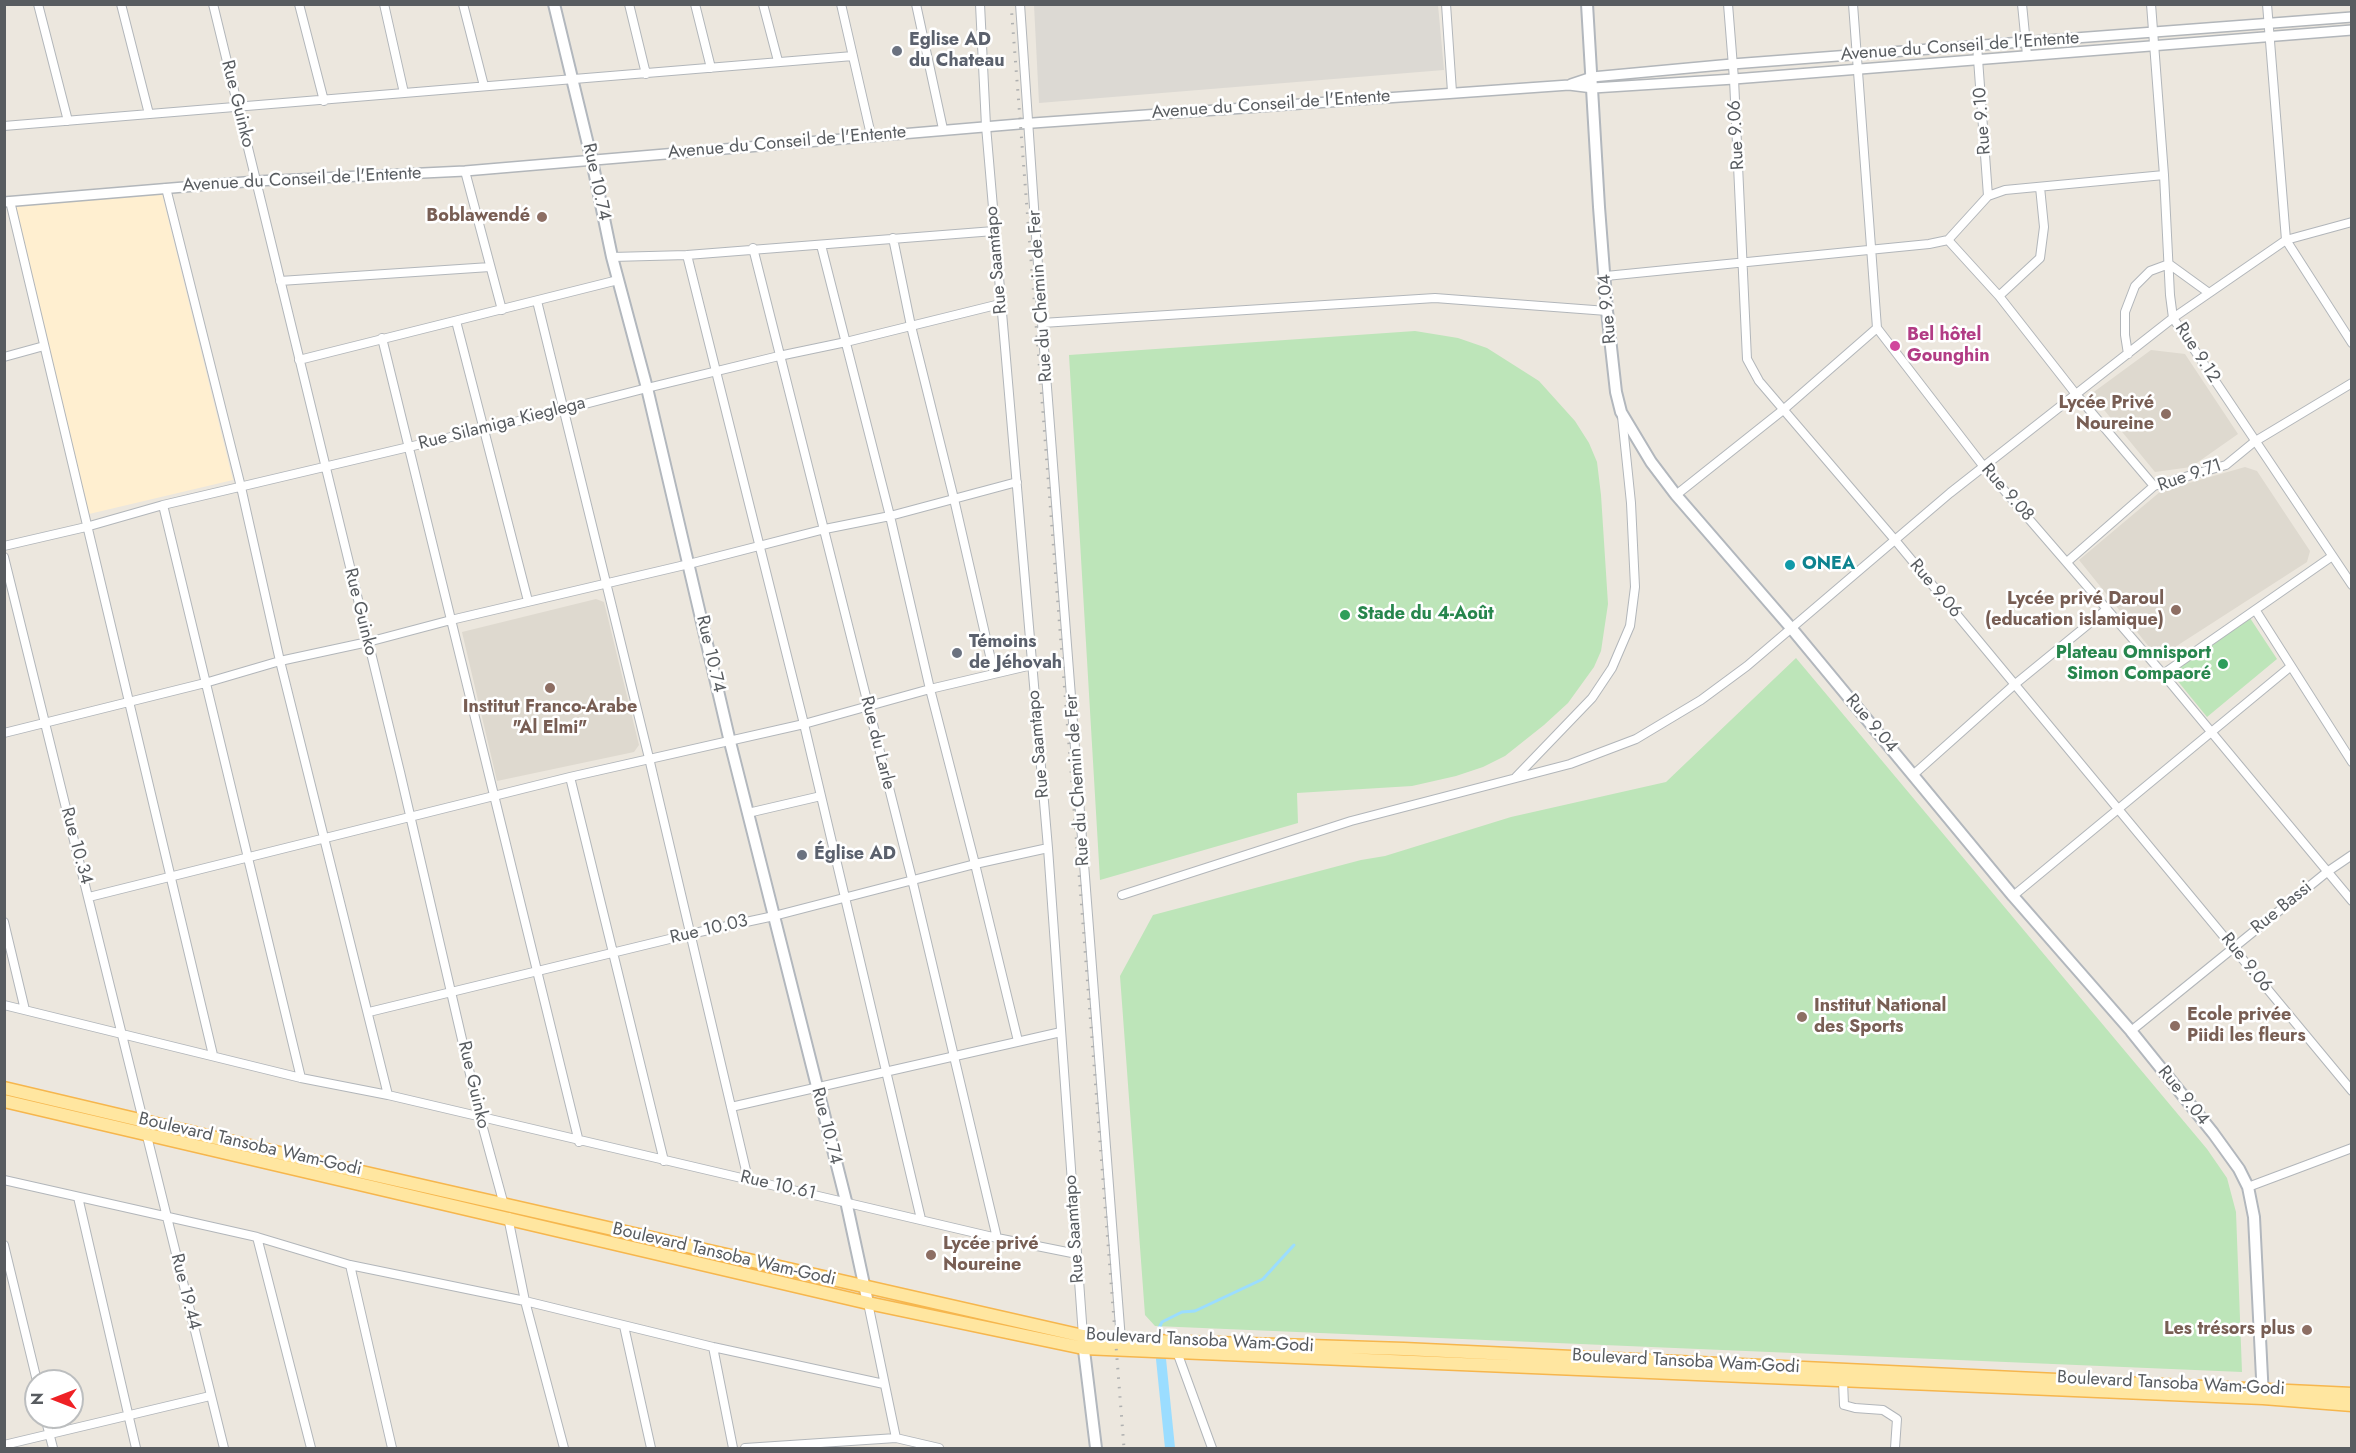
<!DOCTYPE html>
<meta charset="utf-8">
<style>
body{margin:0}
#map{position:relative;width:2356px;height:1453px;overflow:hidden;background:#ece7de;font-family:Jost,sans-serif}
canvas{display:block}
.frame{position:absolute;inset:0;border:6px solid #585c60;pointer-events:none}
.north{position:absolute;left:24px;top:1369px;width:60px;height:60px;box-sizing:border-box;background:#fff;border:2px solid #bcbebf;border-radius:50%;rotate:270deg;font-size:16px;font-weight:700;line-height:24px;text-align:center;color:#585c60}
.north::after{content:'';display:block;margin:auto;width:21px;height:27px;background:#ef2125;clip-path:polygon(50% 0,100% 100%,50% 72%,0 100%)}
</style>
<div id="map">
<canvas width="2356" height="1453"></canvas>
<div class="frame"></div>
<div class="north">N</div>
</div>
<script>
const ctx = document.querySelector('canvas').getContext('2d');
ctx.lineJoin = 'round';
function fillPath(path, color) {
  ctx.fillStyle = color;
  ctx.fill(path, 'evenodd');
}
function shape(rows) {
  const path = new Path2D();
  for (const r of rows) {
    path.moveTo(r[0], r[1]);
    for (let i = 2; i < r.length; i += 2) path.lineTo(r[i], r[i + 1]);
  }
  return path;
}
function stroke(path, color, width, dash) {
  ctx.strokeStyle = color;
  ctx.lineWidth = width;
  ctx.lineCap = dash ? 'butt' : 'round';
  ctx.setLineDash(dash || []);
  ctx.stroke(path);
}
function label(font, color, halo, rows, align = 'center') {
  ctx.font = font + ' Jost,sans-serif';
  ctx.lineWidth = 5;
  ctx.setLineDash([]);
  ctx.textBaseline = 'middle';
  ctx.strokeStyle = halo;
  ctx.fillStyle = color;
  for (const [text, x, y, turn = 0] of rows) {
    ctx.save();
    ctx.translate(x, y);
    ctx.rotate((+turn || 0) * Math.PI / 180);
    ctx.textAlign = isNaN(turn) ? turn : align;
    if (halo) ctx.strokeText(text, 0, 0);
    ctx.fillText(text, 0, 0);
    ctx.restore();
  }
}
fillPath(shape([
 [161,190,233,480,89,514,12,202]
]), '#ffefd0');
fillPath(shape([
 [1034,5,1438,5,1444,70,1039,103]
]), '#dcd9d3');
fillPath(shape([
 [2151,350,2185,354,2238,434,2191,467,2155,472,2091,394],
 [2245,467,2257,471,2310,551,2307,562,2158,658,2079,560,2161,491],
 [596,599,604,602,639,745,634,752,497,781,462,632]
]), '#ded9cf');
fillPath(shape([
 [1415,331,1458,338,1487,348,1539,381,1575,421,1589,443,1597,462,1601,495,1608,604,1601,651,1594,667,1568,703,1544,725,1505,756,1483,767,1456,776,1412,786,1297,793,1298,823,1100,880,1069,355],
 [2250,618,2277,659,2207,717,2168,669],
 [1796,658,2207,1149,2227,1178,2236,1212,2242,1372,1155,1326,1145,1315,1120,976,1153,915,1361,860,1385,856,1511,817,1666,782]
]), '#bde5b9');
stroke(shape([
 [1159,1334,1159,1328,1162,1322,1182,1312,1195,1311,1263,1279,1294,1245]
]), '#9bddff', 3);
stroke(shape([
 [1161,1359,1170,1448]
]), '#9bddff', 10);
const minor = shape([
 [38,4,68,121],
 [121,4,149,114],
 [213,4,400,772,480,1117,504,1205],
 [299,4,324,101],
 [384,4,404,93],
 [463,4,484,86],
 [629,4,646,74],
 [695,4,711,68],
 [763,4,778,61],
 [841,4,871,135],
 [916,4,943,129],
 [980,4,986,126,1048,848,1083,1336],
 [1020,4,1042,323,1121,1340],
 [1446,4,1452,92],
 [1728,4,1734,79,1747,359,1759,381,1895,540,2352,1091],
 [1853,4,1877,328,1984,467,2163,674,2352,901],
 [2022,4,2027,55],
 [2151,4,2164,175,2170,295,2173,318,2352,585],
 [2267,4,2286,240,2352,343],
 [1977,45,1988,196],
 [4,126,853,56],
 [465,171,502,310],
 [166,188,241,487,280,661,388,1095],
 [10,201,213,1055],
 [893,238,911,326,954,499,994,673],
 [1948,240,1999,296,2075,393,2154,486],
 [821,245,890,516,930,689,975,864,1018,1041],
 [753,248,912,879,997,1238],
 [687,255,804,724,921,1219],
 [612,257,687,255,994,231],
 [1606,276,1929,244,1948,240,1988,196,2005,190,2164,175],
 [280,281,490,267],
 [1999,296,2040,258,2044,227,2040,187],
 [537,301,649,758,748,1179],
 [456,321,528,601],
 [1042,323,1435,298,1607,311],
 [382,338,579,1142],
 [2128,354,2125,335,2125,312,2135,286,2150,271,2169,264,2209,293],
 [4,357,44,346],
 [299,360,618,280],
 [1676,495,1783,410,1877,328],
 [163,505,301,1078],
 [4,546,86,527,163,505,523,420,647,388,779,356,846,342,1000,304],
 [4,557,224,1448],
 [2067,562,2154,486,2226,465,2254,442,2352,383],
 [2256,611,2352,762],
 [2163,674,2331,557],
 [4,733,205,683,280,661,368,642,451,620,689,564,825,529,890,516,1017,482],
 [1913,775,2014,685,2107,609],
 [570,777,664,1161],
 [1516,777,1592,698,1612,668,1630,626,1635,587,1631,503,1622,416],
 [748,813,821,796],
 [1122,895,1351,821,1570,764,1636,739,1701,700,1747,666,1950,493,2173,318,2286,240,2352,222],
 [2013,896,2290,667],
 [89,897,570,777,804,724,930,689,1032,665],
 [4,922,25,1010],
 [4,1005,301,1078,388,1095,997,1238,1077,1254],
 [369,1012,690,934,774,916,975,864,1048,848],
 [2131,1031,2327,872,2352,855],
 [731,1107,1061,1032],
 [4,1180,257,1237,350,1265,525,1301,713,1347,884,1384],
 [2248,1187,2352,1148],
 [78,1197,136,1448],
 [508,1217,525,1301,564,1448],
 [257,1237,311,1448],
 [4,1245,37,1381],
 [350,1265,392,1448],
 [868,1303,896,1438],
 [624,1326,651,1448],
 [713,1347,733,1448],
 [1177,1352,1212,1448],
 [1843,1381,1844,1405,1855,1408,1883,1410,1897,1419,1895,1448],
 [45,1417,53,1448],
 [4,1445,210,1396],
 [745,1448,896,1438,939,1448]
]);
const tertiary = shape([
 [1571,84,1592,77,1732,64,2352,17],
 [4,202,256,181,465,171,1019,124,1569,85,1593,88,1734,79,2352,30]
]);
const secondary = shape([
 [554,4,592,161,612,257,647,388,730,742,846,1201,868,1303],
 [1587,4,1599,207,1607,311,1616,392,1621,412,1651,462,1676,495,1792,629,2013,896,2131,1031,2213,1133,2239,1169,2248,1187,2254,1217,2263,1398],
 [1083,1342,1096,1448]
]);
const primary = shape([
 [4,1088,322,1163,1083,1336,1121,1340,1404,1349,2352,1394],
 [4,1101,868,1303,1083,1348,2263,1398,2352,1405]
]);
stroke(minor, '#b2b6ba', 10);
stroke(tertiary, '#b2b6ba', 12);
stroke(secondary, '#b2b7bd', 14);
stroke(primary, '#f6b64d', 15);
stroke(minor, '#fff', 8);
stroke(tertiary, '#fff', 9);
stroke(secondary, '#fff', 10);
stroke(primary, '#ffe6a0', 12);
stroke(shape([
 [1011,4,1124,1448]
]), '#afb0b0', 3, [1.5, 8]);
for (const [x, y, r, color] of [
 [897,51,6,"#6b7280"],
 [542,217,6,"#8d6e63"],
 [1895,346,6,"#d1479c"],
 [2166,414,6,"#8d6e63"],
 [1790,565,6,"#0f9aa8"],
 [2176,610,6,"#8d6e63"],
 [1345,615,6,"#2e9e5b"],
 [957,653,6,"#6b7280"],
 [2223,664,6,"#2e9e5b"],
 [550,688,6,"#8d6e63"],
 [802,855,6,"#6b7280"],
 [1802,1017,6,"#8d6e63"],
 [2175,1026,6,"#8d6e63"],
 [931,1255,6,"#8d6e63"],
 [2307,1330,6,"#8d6e63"]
]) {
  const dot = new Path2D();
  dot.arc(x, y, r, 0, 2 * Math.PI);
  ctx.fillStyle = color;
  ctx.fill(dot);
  stroke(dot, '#fff', 2);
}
label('bold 18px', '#5b616d', '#fff', [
 ["Eglise AD",909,41],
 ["du Chateau",909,62],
 ["Témoins",969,643],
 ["de Jéhovah",969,664],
 ["Église AD",814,855]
], 'left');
label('18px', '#585c60', '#fff', [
 ["Avenue du Conseil de l'Entente",1960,47,-4],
 ["Rue Guinko",237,104,76],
 ["Avenue du Conseil de l'Entente",1271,105,-4],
 ["Rue 9.10",1983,121,-94],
 ["Rue 9.06",1737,135,-93],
 ["Avenue du Conseil de l'Entente",787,143,-5],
 ["Avenue du Conseil de l'Entente",302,180,-3],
 ["Rue 10.74",596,182,78],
 ["Rue Saamtapo",997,260,-95],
 ["Rue du Chemin de Fer",1041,296,-94],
 ["Rue 9.04",1608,309,-95],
 ["Rue 9.12",2197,353,57],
 ["Rue Silamiga Kieglega",502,424,-14],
 ["Rue 9.71",2190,476,-19],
 ["Rue 9.08",2007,493,49],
 ["Rue 9.06",1935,589,50],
 ["Rue Guinko",360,612,76],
 ["Rue 10.74",710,654,77],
 ["Rue 9.04",1871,724,50],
 ["Rue du Larle",877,743,76],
 ["Rue Saamtapo",1039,744,-95],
 ["Rue du Chemin de Fer",1078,780,-94],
 ["Rue 10.34",76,846,75],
 ["Rue Bassi",2282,908,-39],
 ["Rue 10.03",709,930,-13],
 ["Rue 9.06",2246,963,51],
 ["Rue Guinko",473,1085,77],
 ["Rue 9.04",2183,1096,51],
 ["Rue 10.74",826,1126,76],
 ["Boulevard Tansoba Wam-Godi",250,1145,13],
 ["Rue 10.61",778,1186,13],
 ["Rue Saamtapo",1075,1229,-94],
 ["Boulevard Tansoba Wam-Godi",724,1255,13],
 ["Rue 19.44",185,1292,76],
 ["Boulevard Tansoba Wam-Godi",1200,1341,3],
 ["Boulevard Tansoba Wam-Godi",1686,1362,3],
 ["Boulevard Tansoba Wam-Godi",2171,1384,3]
]);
label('bold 18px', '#785e54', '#fff', [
 ["Boblawendé",530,217],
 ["Lycée Privé",2154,404],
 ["Noureine",2154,425],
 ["Lycée privé Daroul",2164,600],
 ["(education islamique)",2164,621],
 ["Institut Franco-Arabe",550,708,"center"],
 ["\"Al Elmi\"",550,729,"center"],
 ["Institut National",1814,1007,"left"],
 ["des Sports",1814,1028,"left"],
 ["Ecole privée",2187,1016,"left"],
 ["Piidi les fleurs",2187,1037,"left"],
 ["Lycée privé",943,1245,"left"],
 ["Noureine",943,1266,"left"],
 ["Les trésors plus",2295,1330]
], 'right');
label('bold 18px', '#b23c85', '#fff', [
 ["Bel hôtel",1907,336],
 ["Gounghin",1907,357]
], 'left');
label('bold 18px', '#0d838f', '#fff', [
 ["ONEA",1802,565]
], 'left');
label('bold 18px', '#27864d', '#fff', [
 ["Stade du 4-Août",1357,615],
 ["Plateau Omnisport",2211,654,"right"],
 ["Simon Compaoré",2211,675,"right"]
], 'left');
</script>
